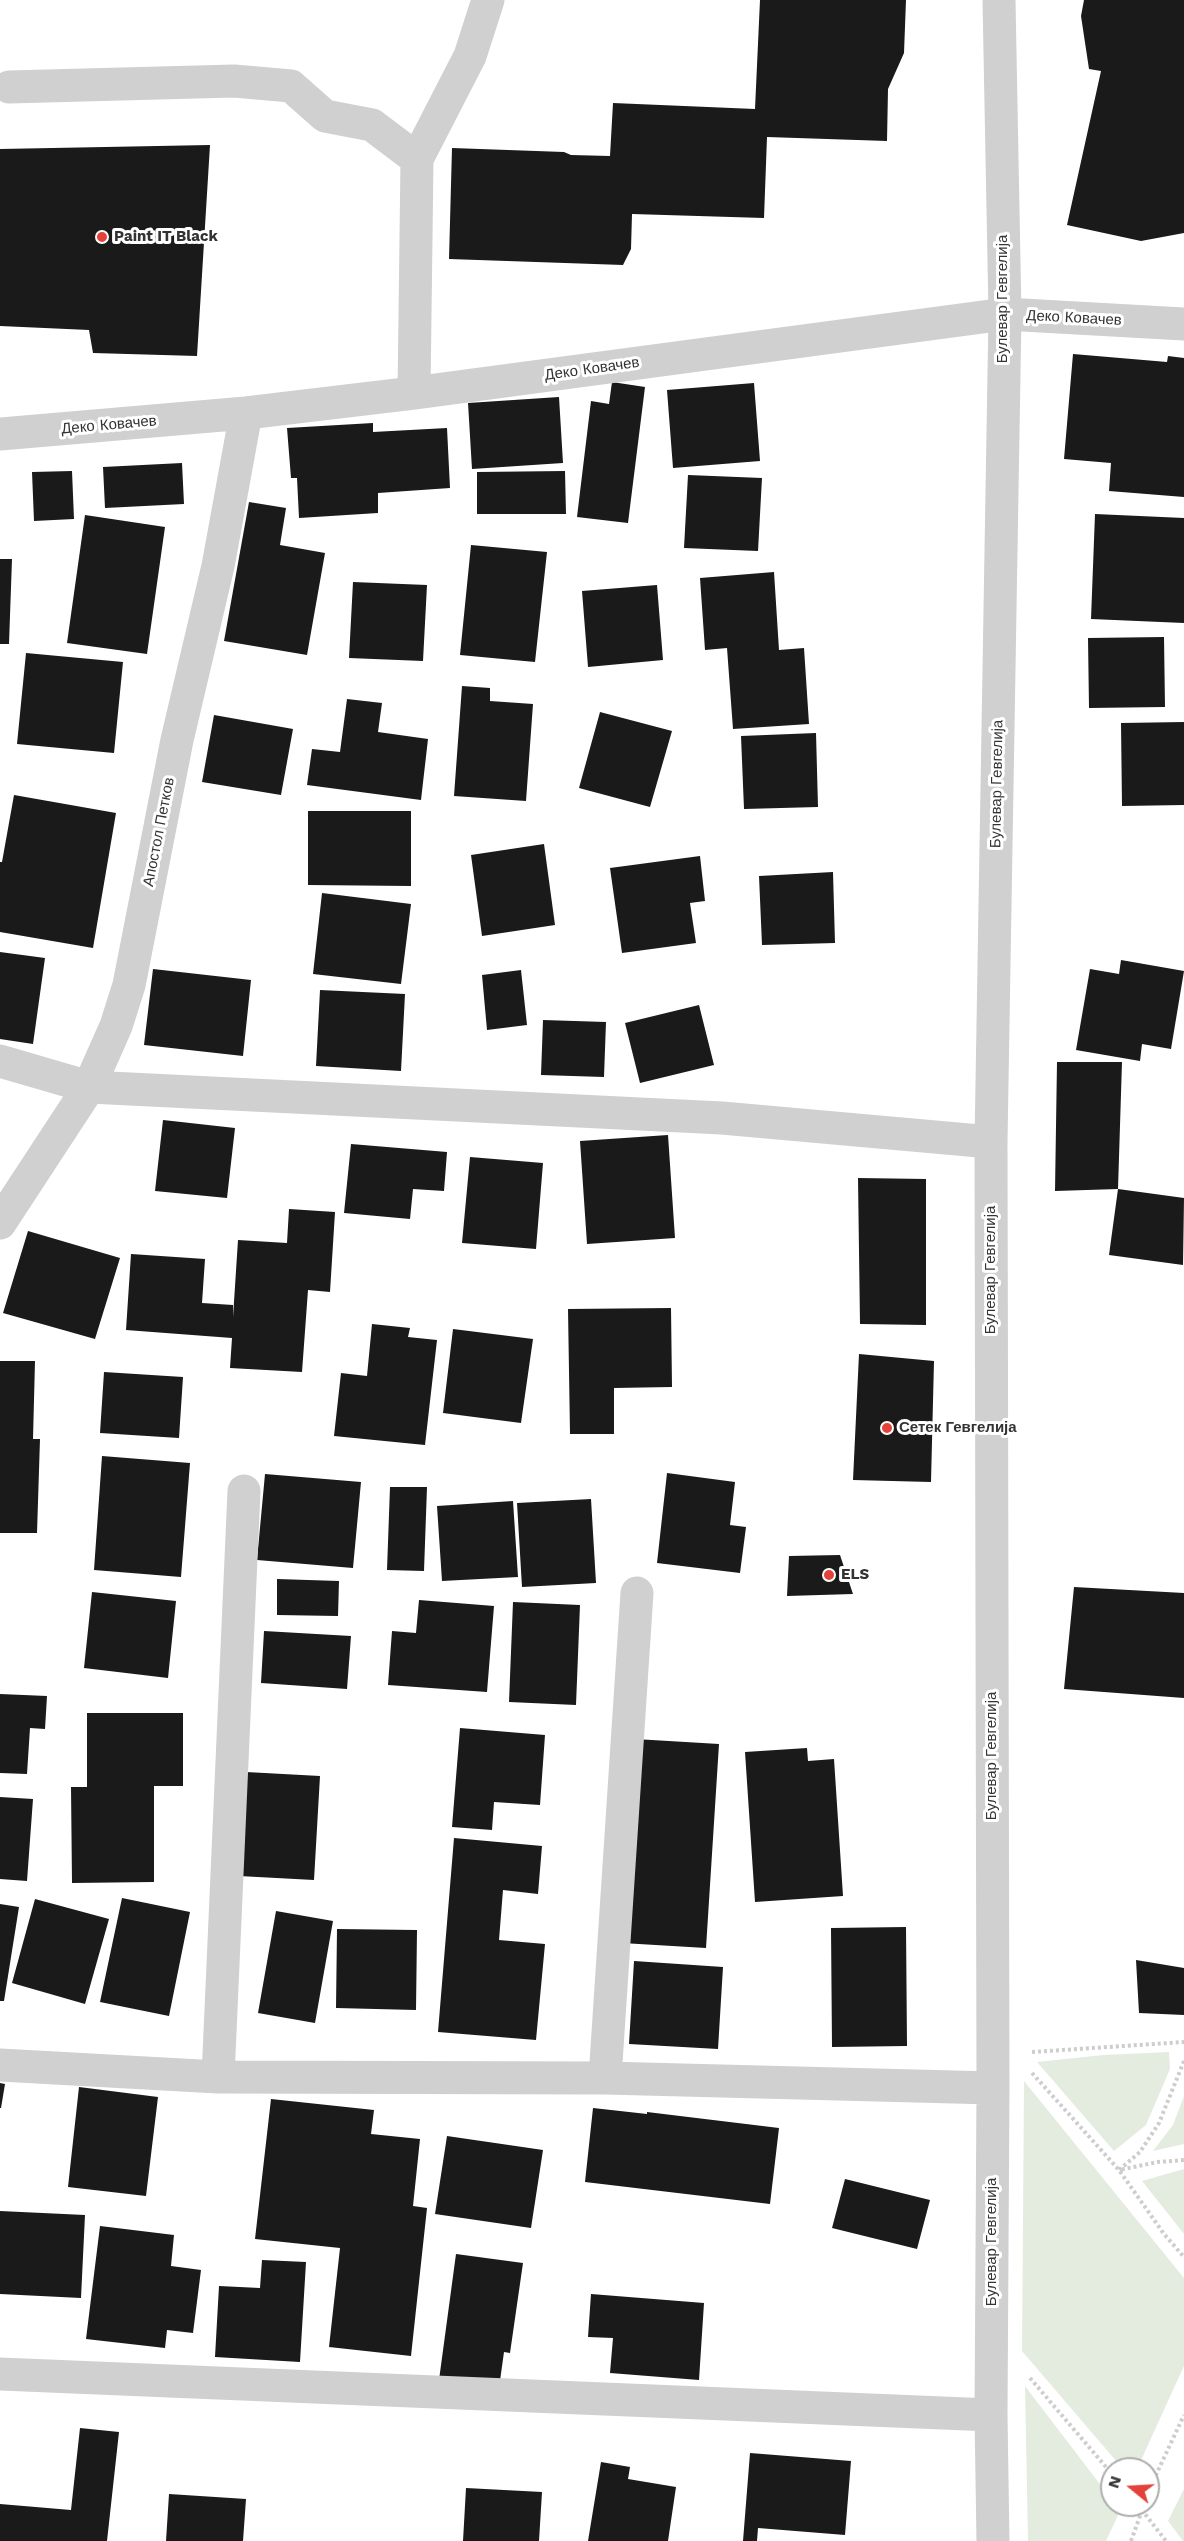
<!DOCTYPE html>
<meta charset="utf-8">
<style>
body{margin:0}
#map{position:relative;width:1184px;height:2541px;overflow:hidden;background:#fff;font-family:"Work Sans",sans-serif}
canvas{display:block}
.north{position:absolute;left:1100px;top:2457px;width:60px;height:60px;box-sizing:border-box;background:#fff;border:2px solid #adadad;border-radius:50%;rotate:288deg;font-size:16px;font-weight:700;line-height:24px;text-align:center;color:#333}
.north::after{content:'';display:block;margin:auto;width:21px;height:27px;background:#e3423b;clip-path:polygon(50% 0,100% 100%,50% 72%,0 100%)}
</style>
<div id="map">
<canvas width="1184" height="2541"></canvas>
<div class="north">N</div>
</div>
<script>
const ctx = document.querySelector('canvas').getContext('2d');
ctx.lineJoin = 'round';
function fillPath(path, color) {
  ctx.fillStyle = color;
  ctx.fill(path, 'evenodd');
}
function shape(rows) {
  const path = new Path2D();
  for (const r of rows) {
    path.moveTo(r[0], r[1]);
    for (let i = 2; i < r.length; i += 2) path.lineTo(r[i], r[i + 1]);
  }
  return path;
}
function stroke(path, color, width, dash) {
  ctx.strokeStyle = color;
  ctx.lineWidth = width;
  ctx.lineCap = dash ? 'butt' : 'round';
  ctx.setLineDash(dash || []);
  ctx.stroke(path);
}
function label(font, color, halo, rows, align = 'center') {
  ctx.font = font + ' "Work Sans",sans-serif';
  ctx.lineWidth = 6;
  ctx.setLineDash([]);
  ctx.textBaseline = 'middle';
  ctx.strokeStyle = halo;
  ctx.fillStyle = color;
  for (const [text, x, y, turn = 0] of rows) {
    ctx.save();
    ctx.translate(x, y);
    ctx.rotate((+turn || 0) * Math.PI / 180);
    ctx.textAlign = isNaN(turn) ? turn : align;
    if (halo) ctx.strokeText(text, 0, 0);
    ctx.fillText(text, 0, 0);
    ctx.restore();
  }
}
fillPath(shape([
 [1169,2052,1170,2069,1146,2125,1114,2151,1037,2062,1103,2055],
 [1024,2081,1184,2278,1184,2366,1137,2469,1123,2469,1022,2351],
 [1184,2096,1184,2144,1153,2151,1173,2125],
 [1184,2169,1184,2234,1142,2181],
 [1025,2386,1112,2500,1112,2505,1116,2505,1120,2511,1106,2541,1028,2541],
 [1184,2489,1184,2541,1183,2541,1168,2521]
]), '#e4ecdf');
fillPath(shape([
 [760,0,906,0,904,53,888,89,887,141,767,137,764,218,632,214,631,249,623,265,449,259,452,148,564,152,571,155,610,156,613,103,755,109],
 [1084,0,1184,0,1184,233,1141,241,1067,225,1101,71,1089,69,1081,16],
 [210,145,197,356,93,353,89,330,0,326,0,149],
 [1073,354,1167,362,1168,356,1184,358,1184,497,1109,491,1111,463,1064,459],
 [612,382,645,387,628,523,577,517,591,401,609,404],
 [754,383,760,461,673,468,667,390],
 [559,397,563,463,472,469,468,403],
 [373,423,373,432,447,428,450,488,378,493,378,513,299,518,297,478,291,478,287,428],
 [182,463,184,504,105,508,103,467],
 [72,471,74,519,34,521,32,472],
 [565,471,566,514,477,514,477,472],
 [688,475,762,478,758,551,684,548],
 [249,502,286,508,280,545,325,553,307,655,224,641],
 [1095,514,1184,518,1184,623,1091,619],
 [85,515,165,527,147,654,67,643],
 [471,545,547,552,535,662,460,655],
 [0,559,12,559,9,644,0,644],
 [774,572,779,650,804,648,809,724,733,729,727,648,705,650,700,578],
 [353,582,427,585,423,661,349,658],
 [657,585,663,660,588,667,582,591],
 [1164,637,1165,707,1089,708,1088,638],
 [26,653,123,662,114,753,17,744],
 [462,686,490,688,490,701,533,704,526,801,454,796],
 [347,699,382,703,378,732,428,739,421,800,307,785,312,749,340,752],
 [600,712,672,731,650,807,579,788],
 [214,715,293,729,281,795,202,782],
 [1184,722,1184,805,1122,806,1121,723],
 [816,733,818,807,744,809,741,736],
 [14,795,116,813,93,948,0,932,0,862,2,862],
 [308,811,411,811,411,886,308,885],
 [544,844,555,925,482,936,471,855],
 [700,856,705,901,690,903,696,943,622,953,610,868],
 [833,872,835,943,762,945,759,876],
 [322,893,411,904,401,984,313,974],
 [0,952,45,958,33,1044,0,1039],
 [1121,960,1184,971,1171,1049,1142,1044,1140,1061,1076,1050,1090,969,1119,974],
 [153,969,251,980,243,1056,144,1045],
 [521,970,527,1025,487,1030,482,975],
 [320,990,405,994,401,1071,316,1066],
 [699,1005,714,1065,640,1083,625,1023],
 [543,1020,606,1022,604,1077,541,1075],
 [1057,1062,1122,1062,1118,1189,1184,1198,1183,1265,1109,1255,1118,1189,1055,1191],
 [163,1120,235,1128,227,1198,155,1191],
 [668,1135,675,1238,587,1244,580,1141],
 [351,1144,447,1152,444,1191,413,1189,410,1219,344,1213],
 [470,1157,543,1163,536,1249,462,1243],
 [858,1178,926,1179,926,1325,860,1324],
 [289,1209,335,1212,330,1292,308,1290,302,1372,230,1368,232,1338,126,1330,131,1254,205,1259,202,1303,233,1305,233,1317,238,1240,287,1243],
 [28,1231,120,1258,95,1339,3,1313],
 [671,1308,672,1387,614,1388,614,1434,570,1434,568,1309],
 [372,1324,410,1328,408,1337,437,1340,425,1445,334,1436,341,1373,367,1376],
 [453,1329,533,1339,521,1423,443,1413],
 [859,1354,934,1361,931,1482,853,1480],
 [0,1361,35,1361,33,1439,40,1439,37,1533,0,1533],
 [104,1372,183,1377,179,1438,100,1433],
 [102,1456,190,1463,181,1577,94,1570],
 [667,1473,735,1482,730,1525,746,1527,740,1573,657,1563],
 [265,1474,361,1482,353,1568,257,1560],
 [390,1487,427,1487,424,1571,387,1570],
 [591,1499,596,1583,522,1587,517,1503],
 [513,1501,518,1577,442,1581,437,1506],
 [840,1555,853,1594,787,1596,789,1556],
 [277,1579,339,1581,338,1616,277,1615],
 [1074,1587,1184,1593,1184,1698,1064,1689],
 [92,1592,176,1601,168,1678,84,1668],
 [419,1600,494,1606,487,1692,388,1685,392,1631,416,1633],
 [513,1602,580,1605,576,1705,509,1702],
 [264,1631,351,1636,347,1689,261,1683],
 [0,1694,47,1696,45,1729,30,1728,27,1774,0,1773],
 [87,1713,183,1713,183,1786,154,1786,154,1882,72,1883,71,1787,87,1787],
 [460,1728,545,1735,540,1805,494,1802,492,1830,452,1827],
 [635,1739,719,1744,706,1948,622,1943],
 [807,1748,808,1761,834,1759,843,1896,755,1902,745,1752],
 [246,1772,320,1776,314,1880,239,1876],
 [0,1797,33,1799,27,1881,0,1879],
 [454,1838,542,1846,538,1894,503,1890,499,1940,545,1944,536,2040,438,2032],
 [122,1898,190,1912,169,2016,100,2002],
 [35,1899,109,1919,85,2004,12,1983],
 [0,1904,19,1907,4,2001,0,2001],
 [276,1911,333,1921,315,2023,258,2013],
 [906,1927,907,2046,832,2047,831,1928],
 [337,1929,417,1930,416,2010,336,2008],
 [1136,1960,1184,1968,1184,2015,1139,2013],
 [634,1961,723,1967,718,2049,629,2044],
 [0,2083,5,2084,1,2108,0,2108],
 [79,2087,158,2097,146,2196,68,2187],
 [271,2099,374,2110,371,2134,420,2139,413,2206,427,2208,411,2356,329,2347,340,2248,255,2239],
 [593,2108,647,2114,647,2112,779,2128,770,2204,585,2182],
 [447,2136,543,2150,531,2228,435,2214],
 [845,2179,930,2200,917,2249,832,2228],
 [0,2211,85,2215,81,2298,0,2294],
 [100,2226,174,2235,171,2266,201,2270,193,2333,167,2330,165,2348,86,2339],
 [456,2254,523,2263,510,2353,504,2352,499,2388,439,2380],
 [262,2260,306,2262,300,2362,215,2357,219,2286,260,2288],
 [591,2294,704,2303,699,2380,610,2373,613,2338,588,2337],
 [80,2428,119,2432,107,2541,0,2541,0,2504,71,2510],
 [750,2453,851,2461,845,2535,758,2528,757,2541,743,2541],
 [601,2462,630,2467,628,2479,676,2487,668,2541,588,2541],
 [466,2488,542,2492,539,2541,463,2541],
 [169,2494,246,2499,243,2541,166,2541]
]), '#1a1a1a');
stroke(shape([
 [1032,2052,1184,2042],
 [1184,2061,1159,2123,1140,2152,1119,2170,1158,2162,1184,2160],
 [1032,2073,1119,2170,1164,2234,1184,2257],
 [1030,2378,1112,2474],
 [1148,2492,1184,2415],
 [1138,2505,1166,2541],
 [1131,2541,1144,2505]
]), '#cdcdcd', 4, [3, 3]);
stroke(shape([
 [9,87,234,81,291,86,325,116,372,125,417,159,414,393],
 [417,159,470,56,488,0],
 [0,434,246,413,414,393,1005,314,1184,324],
 [0,1061,89,1087,722,1118,991,1142],
 [0,1223,89,1087,116,1026,129,985,177,740,218,566,246,413],
 [0,2065,218,2077,605,2078,993,2088],
 [218,2077,244,1491],
 [605,2078,637,1593],
 [0,2374,991,2415],
 [993,2541,991,2415,993,2088,991,1142,1005,314,999,0]
]), '#d0d0d0', 33);
for (const [x, y, r, color] of [
 [102,237,6,"#e3423b"],
 [887,1428,6,"#e3423b"],
 [829,1575,6,"#e3423b"]
]) {
  const dot = new Path2D();
  dot.arc(x, y, r, 0, 2 * Math.PI);
  ctx.fillStyle = color;
  ctx.fill(dot);
  stroke(dot, '#fff', 2);
}
label('bold 15px', '#333', '#fff', [
 ["Paint IT Black",114,237],
 ["Сетек Гевгелија",899,1428],
 ["ELS",841,1575]
], 'left');
label('15px', '#333', '#fff', [
 ["Булевар Гевгелија",1003,299,-90],
 ["Деко Ковачев",1074,318,3],
 ["Деко Ковачев",592,369,-8],
 ["Деко Ковачев",109,425,-5],
 ["Булевар Гевгелија",997,784,-89],
 ["Апостол Петков",159,832,-79],
 ["Булевар Гевгелија",991,1270,-90],
 ["Булевар Гевгелија",992,1756,-90],
 ["Булевар Гевгелија",992,2242,-90]
]);
</script>
